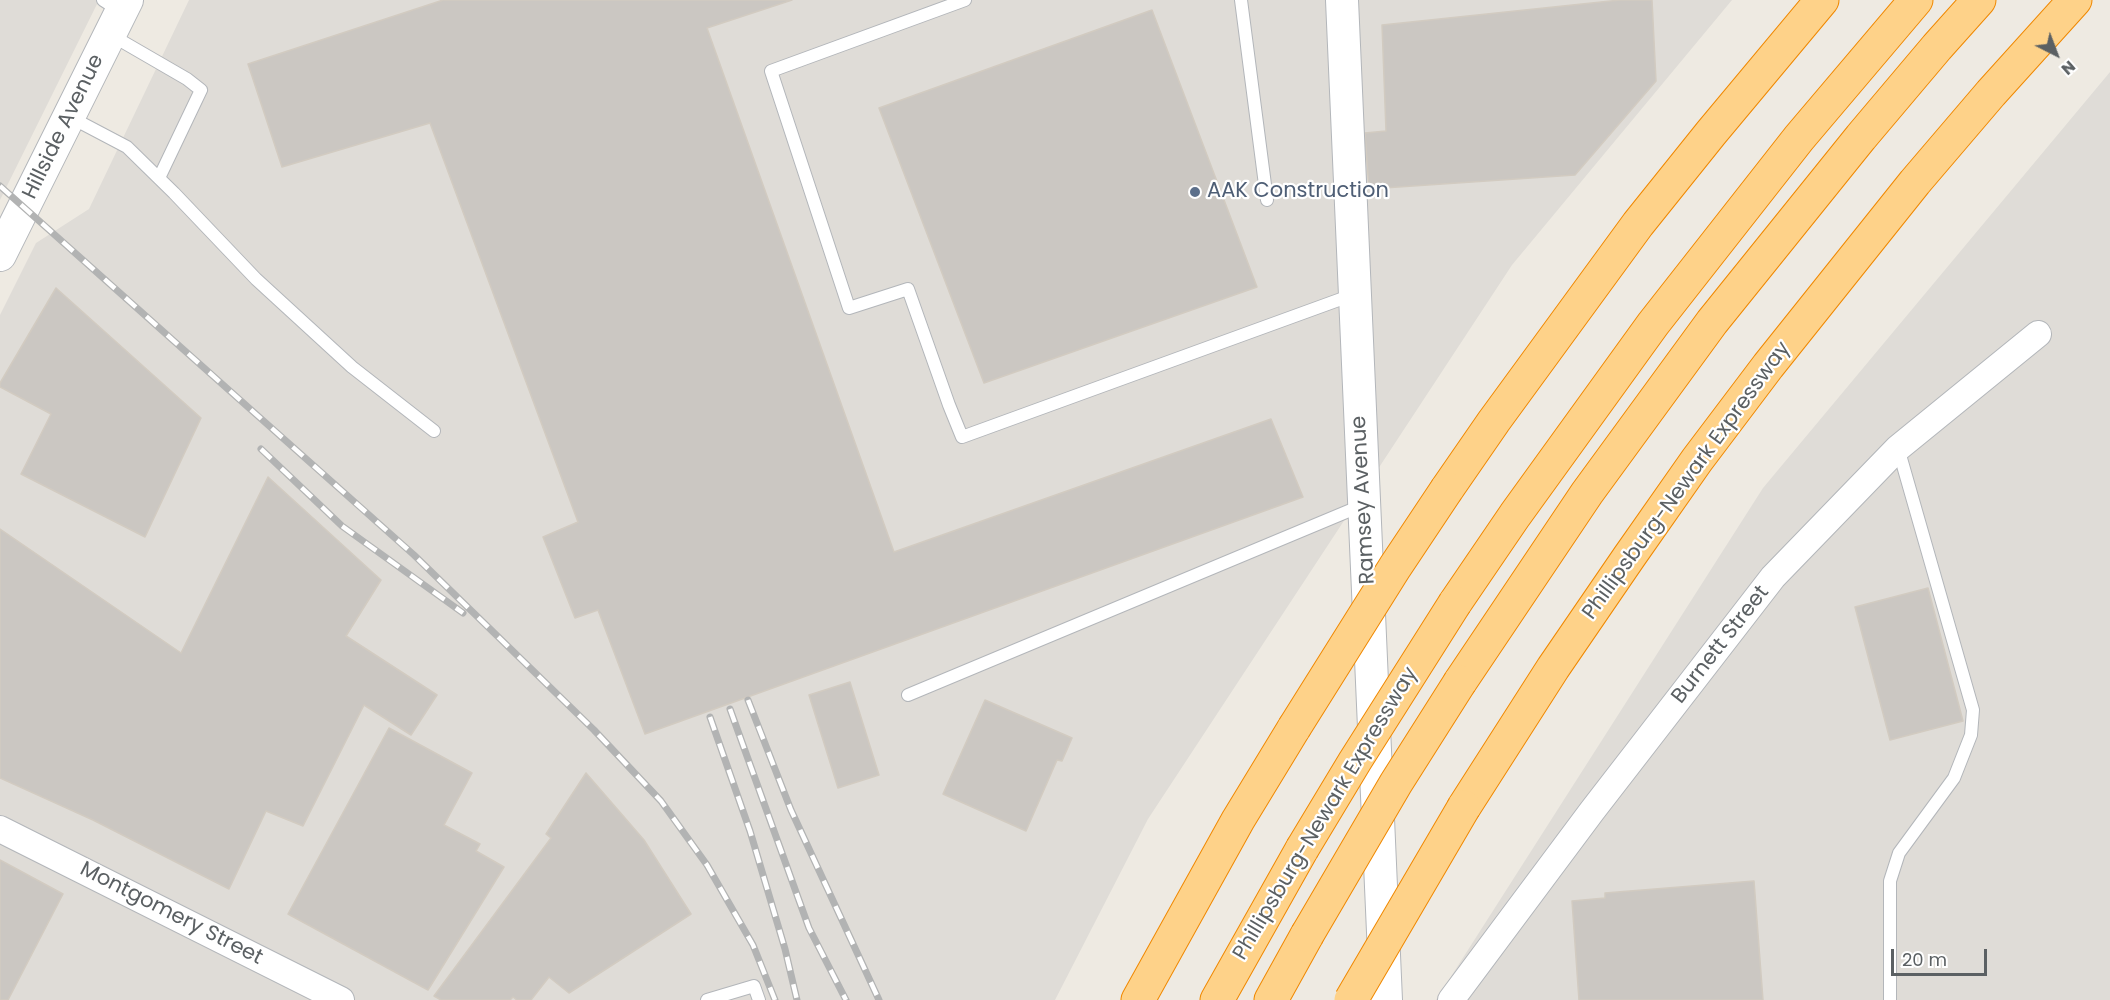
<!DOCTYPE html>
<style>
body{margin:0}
#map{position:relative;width:2110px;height:1000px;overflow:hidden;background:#eeeae2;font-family:Poppins,sans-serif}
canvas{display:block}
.north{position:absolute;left:2026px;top:24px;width:60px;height:60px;-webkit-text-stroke:4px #fff;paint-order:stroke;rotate:138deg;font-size:16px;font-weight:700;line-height:24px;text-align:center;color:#5b6063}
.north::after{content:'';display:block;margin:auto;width:21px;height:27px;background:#5b6063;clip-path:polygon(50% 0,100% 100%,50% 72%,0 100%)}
.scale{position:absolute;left:1891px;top:949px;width:96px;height:27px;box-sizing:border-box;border:3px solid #5b6063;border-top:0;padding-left:8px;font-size:18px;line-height:21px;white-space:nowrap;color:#5b6063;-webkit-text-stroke:4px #fff;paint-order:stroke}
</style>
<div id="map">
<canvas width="2110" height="1000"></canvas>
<div class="north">N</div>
<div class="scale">20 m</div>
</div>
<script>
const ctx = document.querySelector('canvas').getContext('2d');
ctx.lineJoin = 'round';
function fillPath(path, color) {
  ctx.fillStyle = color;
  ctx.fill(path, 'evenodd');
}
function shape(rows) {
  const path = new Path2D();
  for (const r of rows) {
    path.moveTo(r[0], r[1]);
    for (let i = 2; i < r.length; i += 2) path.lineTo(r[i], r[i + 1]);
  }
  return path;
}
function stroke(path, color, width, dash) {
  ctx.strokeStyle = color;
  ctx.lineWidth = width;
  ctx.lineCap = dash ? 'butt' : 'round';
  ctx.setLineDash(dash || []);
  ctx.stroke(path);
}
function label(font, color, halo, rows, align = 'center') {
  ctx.font = font + ' Poppins,sans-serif';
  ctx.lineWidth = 4.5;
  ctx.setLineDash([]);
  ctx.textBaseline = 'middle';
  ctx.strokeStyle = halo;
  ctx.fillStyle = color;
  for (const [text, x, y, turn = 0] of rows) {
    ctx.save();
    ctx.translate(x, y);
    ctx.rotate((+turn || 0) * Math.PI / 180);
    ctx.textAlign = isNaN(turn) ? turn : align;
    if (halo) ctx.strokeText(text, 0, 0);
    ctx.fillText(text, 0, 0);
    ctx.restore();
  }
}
fillPath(shape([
 [0,0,99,0,0,200],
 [189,0,1732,0,1512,265,1148,819,1055,1000,0,1000,0,315,36,243,89,209],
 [2110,72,2110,1000,1436,1000,1763,488]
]), '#dfdcd7');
const building = shape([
 [443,0,792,0,707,28,894,552,1271,419,1303,497,645,734,598,610,575,618,543,537,578,522,430,123,282,167,248,64,443,0],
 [1620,0,1652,0,1656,81,1575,175,1369,189,1365,133,1386,131,1382,25,1620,0],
 [1152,10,1257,287,984,383,879,108,1152,10],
 [56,288,201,418,145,537,21,474,51,414,0,387,0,383,56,288],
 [268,477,381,580,346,636,437,695,411,735,364,705,303,826,266,811,229,889,93,820,0,778,0,529,181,653,268,477],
 [1928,588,1963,721,1890,740,1855,607,1928,588],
 [850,682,879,775,838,788,809,695,850,682],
 [985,700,1072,738,1062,761,1057,760,1026,831,943,794,985,700],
 [389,728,472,773,444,825,480,844,476,851,504,867,428,990,288,914,389,728],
 [586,773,644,840,691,914,569,993,549,977,531,1000,517,1000,513,997,510,1000,441,1000,434,996,551,838,546,834,586,773],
 [0,860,63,894,8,1000,0,1000,0,860],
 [1754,881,1763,1000,1579,1000,1572,901,1605,898,1605,893,1754,881]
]);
fillPath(building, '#cbc7c2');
stroke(building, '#d2cbc1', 1.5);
const service = shape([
 [103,0,120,11],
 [965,0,771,71,849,308,908,289,949,405,962,437,1355,294],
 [1241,0,1267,200],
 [111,35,187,79,201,90,159,178],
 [70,117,127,147,174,193,256,279,352,367,434,431],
 [908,695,1363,505],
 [707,1000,754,986,759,1000],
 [1890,1000,1890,881,1899,853,1954,778,1971,735,1973,710,1898,448]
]);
const minor = shape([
 [0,829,341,1000],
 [1451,1000,1592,811,1773,577,1898,448,2038,334]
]);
const tertiary = shape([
 [1342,0,1386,1000],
 [0,255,127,0]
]);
const motorway = shape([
 [1447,489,1494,421,1638,224,1711,133,1822,0],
 [1455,603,1515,515,1653,324,1799,138,1916,0],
 [1460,682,1587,493,1712,322,1861,137,1937,47,1979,0],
 [1464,807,1553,668,1629,557,1697,460,1768,366,1915,182,1991,93,2075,0],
 [1138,1000,1238,820,1294,728],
 [1217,1000,1302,849],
 [1271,1000,1307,935]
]);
stroke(service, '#b3b6ba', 14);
stroke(minor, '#b3b6ba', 28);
stroke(tertiary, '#b3b6ba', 34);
stroke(motorway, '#f08800', 35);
stroke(service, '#fff', 12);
stroke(minor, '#fff', 26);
stroke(tertiary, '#fff', 32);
stroke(motorway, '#fed289', 33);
const rail = shape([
 [0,186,414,555,594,730,661,801,707,865,753,945,775,1000],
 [261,449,342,526,463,613],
 [748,700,791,810,879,1000],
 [730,709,809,928,846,1000],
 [710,717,750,831,785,949,797,1000]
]);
stroke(rail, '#b2b3b3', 7);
stroke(rail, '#fff', 4.5, [14]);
const motorwayBridge = shape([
 [1294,728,1395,567,1447,489],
 [1302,849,1355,761,1455,603],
 [1307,935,1396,783,1460,682],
 [1351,1000,1464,807]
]);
stroke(motorwayBridge, '#f08800', 35, []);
stroke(motorwayBridge, '#fed289', 33);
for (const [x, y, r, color] of [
 [1195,192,6,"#5c6f8a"]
]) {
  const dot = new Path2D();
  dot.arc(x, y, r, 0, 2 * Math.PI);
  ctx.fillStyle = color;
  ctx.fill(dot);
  stroke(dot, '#fff', 2);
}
label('21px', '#5b6063', '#fff', [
 ["Hillside Avenue",64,127,-64],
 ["Phillipsburg-Newark Expressway",1687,481,-54],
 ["Ramsey Avenue",1364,500,-93],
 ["Burnett Street",1721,645,-52],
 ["Phillipsburg-Newark Expressway",1326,814,-59],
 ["Montgomery Street",171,914,27]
]);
label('21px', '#4e5e75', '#fff', [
 ["AAK Construction",1207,192]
], 'left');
</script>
